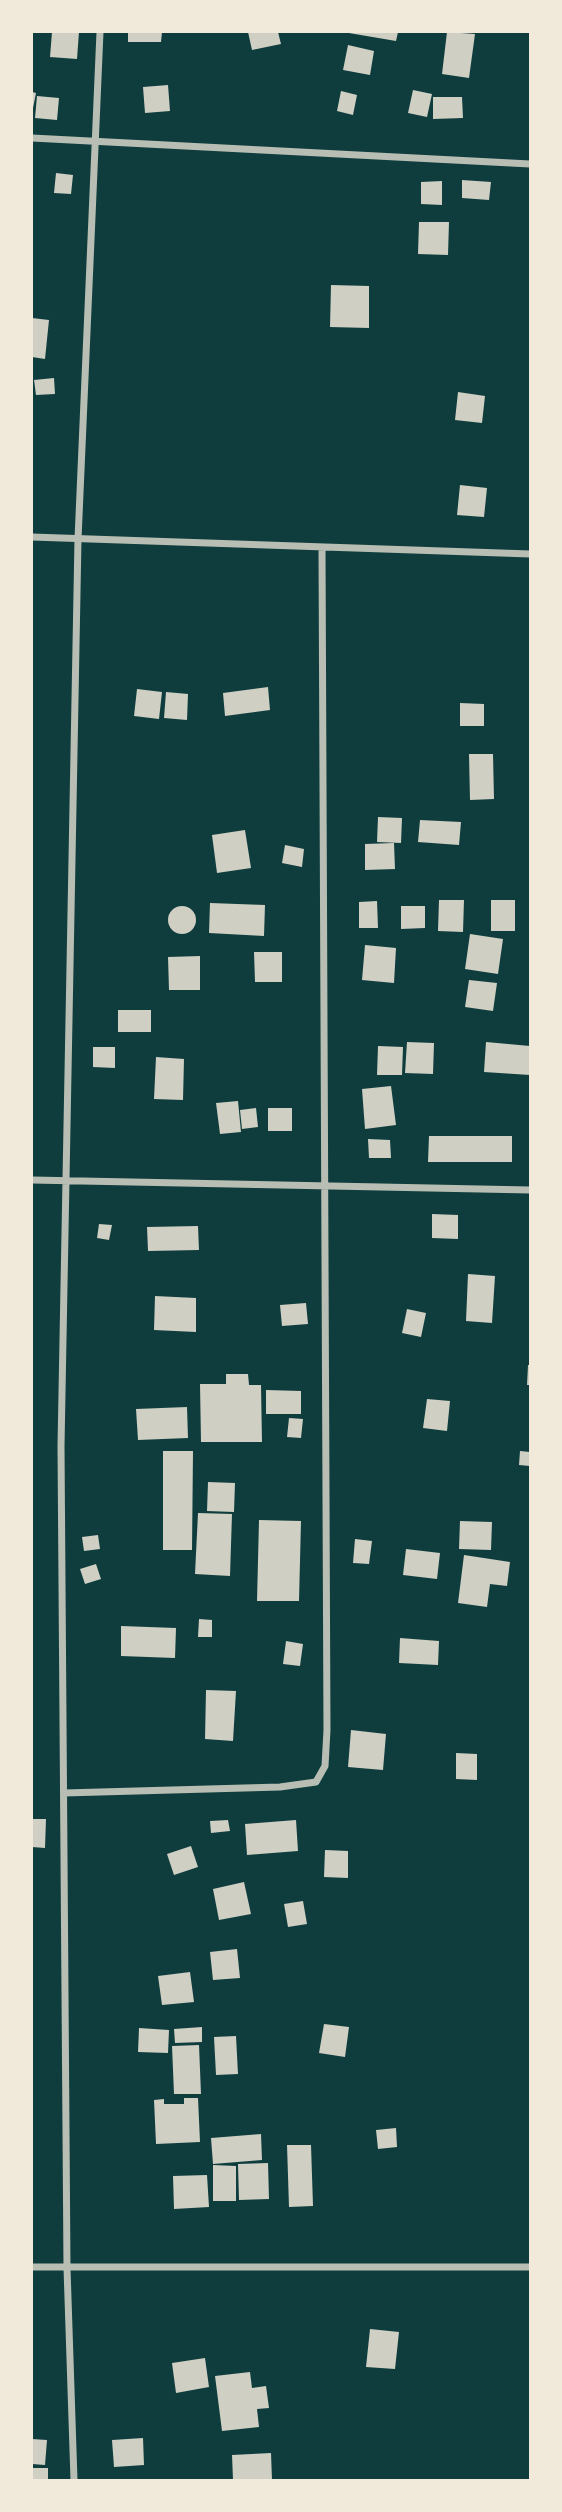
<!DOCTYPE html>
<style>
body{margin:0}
#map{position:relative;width:562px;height:2512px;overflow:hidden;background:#0f3d3e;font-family:"Noto Sans",sans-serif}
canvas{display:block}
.frame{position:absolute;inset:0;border:33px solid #f1e9da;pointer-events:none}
</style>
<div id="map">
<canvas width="562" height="2512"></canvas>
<div class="frame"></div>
</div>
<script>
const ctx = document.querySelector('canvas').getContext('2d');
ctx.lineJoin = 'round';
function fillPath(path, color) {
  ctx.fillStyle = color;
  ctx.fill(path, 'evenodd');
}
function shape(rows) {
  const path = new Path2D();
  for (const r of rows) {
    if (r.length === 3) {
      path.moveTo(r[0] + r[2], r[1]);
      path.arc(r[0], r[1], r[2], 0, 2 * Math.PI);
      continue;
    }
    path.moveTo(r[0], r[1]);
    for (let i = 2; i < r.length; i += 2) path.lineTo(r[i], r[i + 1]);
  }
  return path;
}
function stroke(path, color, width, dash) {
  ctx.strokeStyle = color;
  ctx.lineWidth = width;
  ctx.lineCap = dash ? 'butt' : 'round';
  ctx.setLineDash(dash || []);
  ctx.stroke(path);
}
fillPath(shape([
 [52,32,79,32,77,59,50,57],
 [128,32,162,32,161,42,128,42],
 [248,32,278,32,281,44,252,50],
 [343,32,398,32,396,41],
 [447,32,475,34,469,78,442,74],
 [348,45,374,51,370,75,343,70],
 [168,85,170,111,145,113,143,87],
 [413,90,432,94,427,117,408,113],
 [341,91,357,95,353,115,337,111],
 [32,92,36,93,33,108,32,108],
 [37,96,59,98,57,120,35,118],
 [433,97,462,97,463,118,433,119],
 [56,173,73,175,71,194,54,193],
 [462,180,491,182,489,200,462,198],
 [442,181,442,205,421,204,421,182],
 [419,222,449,222,448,255,418,254],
 [331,285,369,286,369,328,330,327],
 [32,318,49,320,45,359,32,357],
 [54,378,55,394,36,395,34,380],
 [458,392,485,396,482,423,455,420],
 [460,485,487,488,484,517,457,515],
 [268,687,270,710,225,716,223,693],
 [137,689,162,692,159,719,134,716],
 [166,692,188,694,187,720,164,718],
 [460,703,484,704,484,726,460,726],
 [469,754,493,754,494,799,470,800],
 [378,817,402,818,401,843,377,842],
 [420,820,461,822,459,845,418,842],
 [245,830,251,868,217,873,212,835],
 [394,843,395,869,365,870,365,844],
 [285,845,304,849,302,867,282,863],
 [439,900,464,900,463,932,438,931],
 [491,900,515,900,515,931,491,931],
 [377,901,378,928,359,928,359,902],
 [210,903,265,905,264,936,209,933],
 [401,906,425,906,425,928,401,929],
 [182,920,14],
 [470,934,503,939,498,974,465,969],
 [365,945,396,948,394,983,362,980],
 [254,952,282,952,282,982,255,982],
 [200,956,200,990,169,990,168,957],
 [469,980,497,983,493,1011,465,1007],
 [118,1010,151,1010,151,1032,118,1032],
 [407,1042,434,1043,433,1074,405,1073],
 [486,1042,530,1046,530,1075,484,1072],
 [378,1046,403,1047,402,1075,377,1075],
 [93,1047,115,1047,115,1068,93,1067],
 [156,1057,184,1059,183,1100,154,1099],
 [391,1086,396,1125,365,1129,362,1089],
 [238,1101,241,1132,220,1134,216,1103],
 [256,1108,258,1127,242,1129,240,1110],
 [268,1108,292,1108,292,1131,268,1131],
 [429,1136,512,1136,512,1162,428,1162],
 [368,1139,390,1140,391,1158,369,1158],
 [432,1214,458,1215,458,1239,432,1238],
 [99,1224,112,1225,109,1240,97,1238],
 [198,1226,199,1250,148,1251,147,1227],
 [468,1274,495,1276,492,1323,466,1321],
 [155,1296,196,1298,196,1332,154,1330],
 [306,1303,308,1324,282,1326,280,1305],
 [407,1309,426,1313,421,1337,402,1333],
 [528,1365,530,1365,530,1385,527,1385],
 [226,1374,248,1374,249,1385,261,1385,262,1442,201,1442,200,1384,226,1384],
 [266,1390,301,1391,301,1414,266,1414],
 [427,1399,450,1401,447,1431,423,1428],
 [187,1407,188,1438,138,1440,136,1409],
 [289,1418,303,1419,301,1438,287,1437],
 [163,1451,193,1451,192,1550,163,1550],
 [520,1451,530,1452,530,1466,519,1465],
 [208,1482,235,1483,234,1512,207,1511],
 [198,1513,232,1514,230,1576,195,1574],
 [259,1520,301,1521,299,1601,257,1601],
 [460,1521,492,1522,491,1550,459,1549],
 [98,1535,100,1549,84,1551,82,1537],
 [355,1539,372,1541,369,1564,353,1563],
 [406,1549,440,1553,437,1579,403,1575],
 [464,1555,510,1562,507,1586,490,1584,487,1607,458,1603],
 [96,1564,101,1579,85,1584,80,1569],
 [199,1619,212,1620,212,1637,198,1637],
 [121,1626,176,1628,175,1658,121,1656],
 [400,1638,439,1641,438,1665,399,1663],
 [286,1641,303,1644,300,1666,283,1664],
 [206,1690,236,1691,233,1741,205,1739],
 [351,1730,386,1734,383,1770,348,1767],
 [456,1753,477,1754,477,1780,456,1779],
 [32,1819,46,1819,45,1848,32,1847],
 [228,1820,230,1831,211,1833,210,1821],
 [296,1820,298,1851,247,1855,245,1824],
 [191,1846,198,1867,174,1875,167,1854],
 [325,1850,348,1851,348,1878,324,1877],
 [244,1882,251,1914,219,1920,213,1889],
 [303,1901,307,1924,288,1927,284,1904],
 [237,1949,240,1978,213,1980,210,1952],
 [190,1972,194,2002,162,2005,158,1976],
 [324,2024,349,2027,345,2057,319,2053],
 [202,2027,202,2042,175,2043,174,2029],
 [139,2028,169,2030,168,2053,138,2052],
 [236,2036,238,2074,216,2075,214,2037],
 [199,2045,201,2094,174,2094,172,2046],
 [184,2098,198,2098,200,2142,156,2144,154,2100,164,2099,164,2104,184,2104],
 [396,2128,397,2147,378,2149,376,2130],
 [261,2134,262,2160,213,2164,211,2138],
 [287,2145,311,2145,313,2206,289,2207],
 [268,2163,269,2199,239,2200,238,2164],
 [213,2165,236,2166,236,2201,213,2201],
 [207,2175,209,2207,174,2209,173,2176],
 [370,2329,399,2332,395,2369,366,2367],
 [205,2358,209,2387,176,2393,172,2363],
 [250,2372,252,2388,266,2386,269,2408,257,2409,259,2427,222,2431,215,2376],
 [143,2438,144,2465,114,2467,112,2440],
 [32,2439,47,2440,45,2465,32,2464],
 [271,2453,272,2480,233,2480,232,2455],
 [32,2468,48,2468,48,2480,32,2480]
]), '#cfcfc3');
stroke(shape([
 [32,138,530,164],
 [32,537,530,554],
 [32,1180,530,1190],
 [64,1793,280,1787,316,1782,325,1766,327,1730,322,547],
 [32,2267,530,2267],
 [74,2480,67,2268,61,1446,78,539,100,32]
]), '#b8beb3', 7);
</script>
